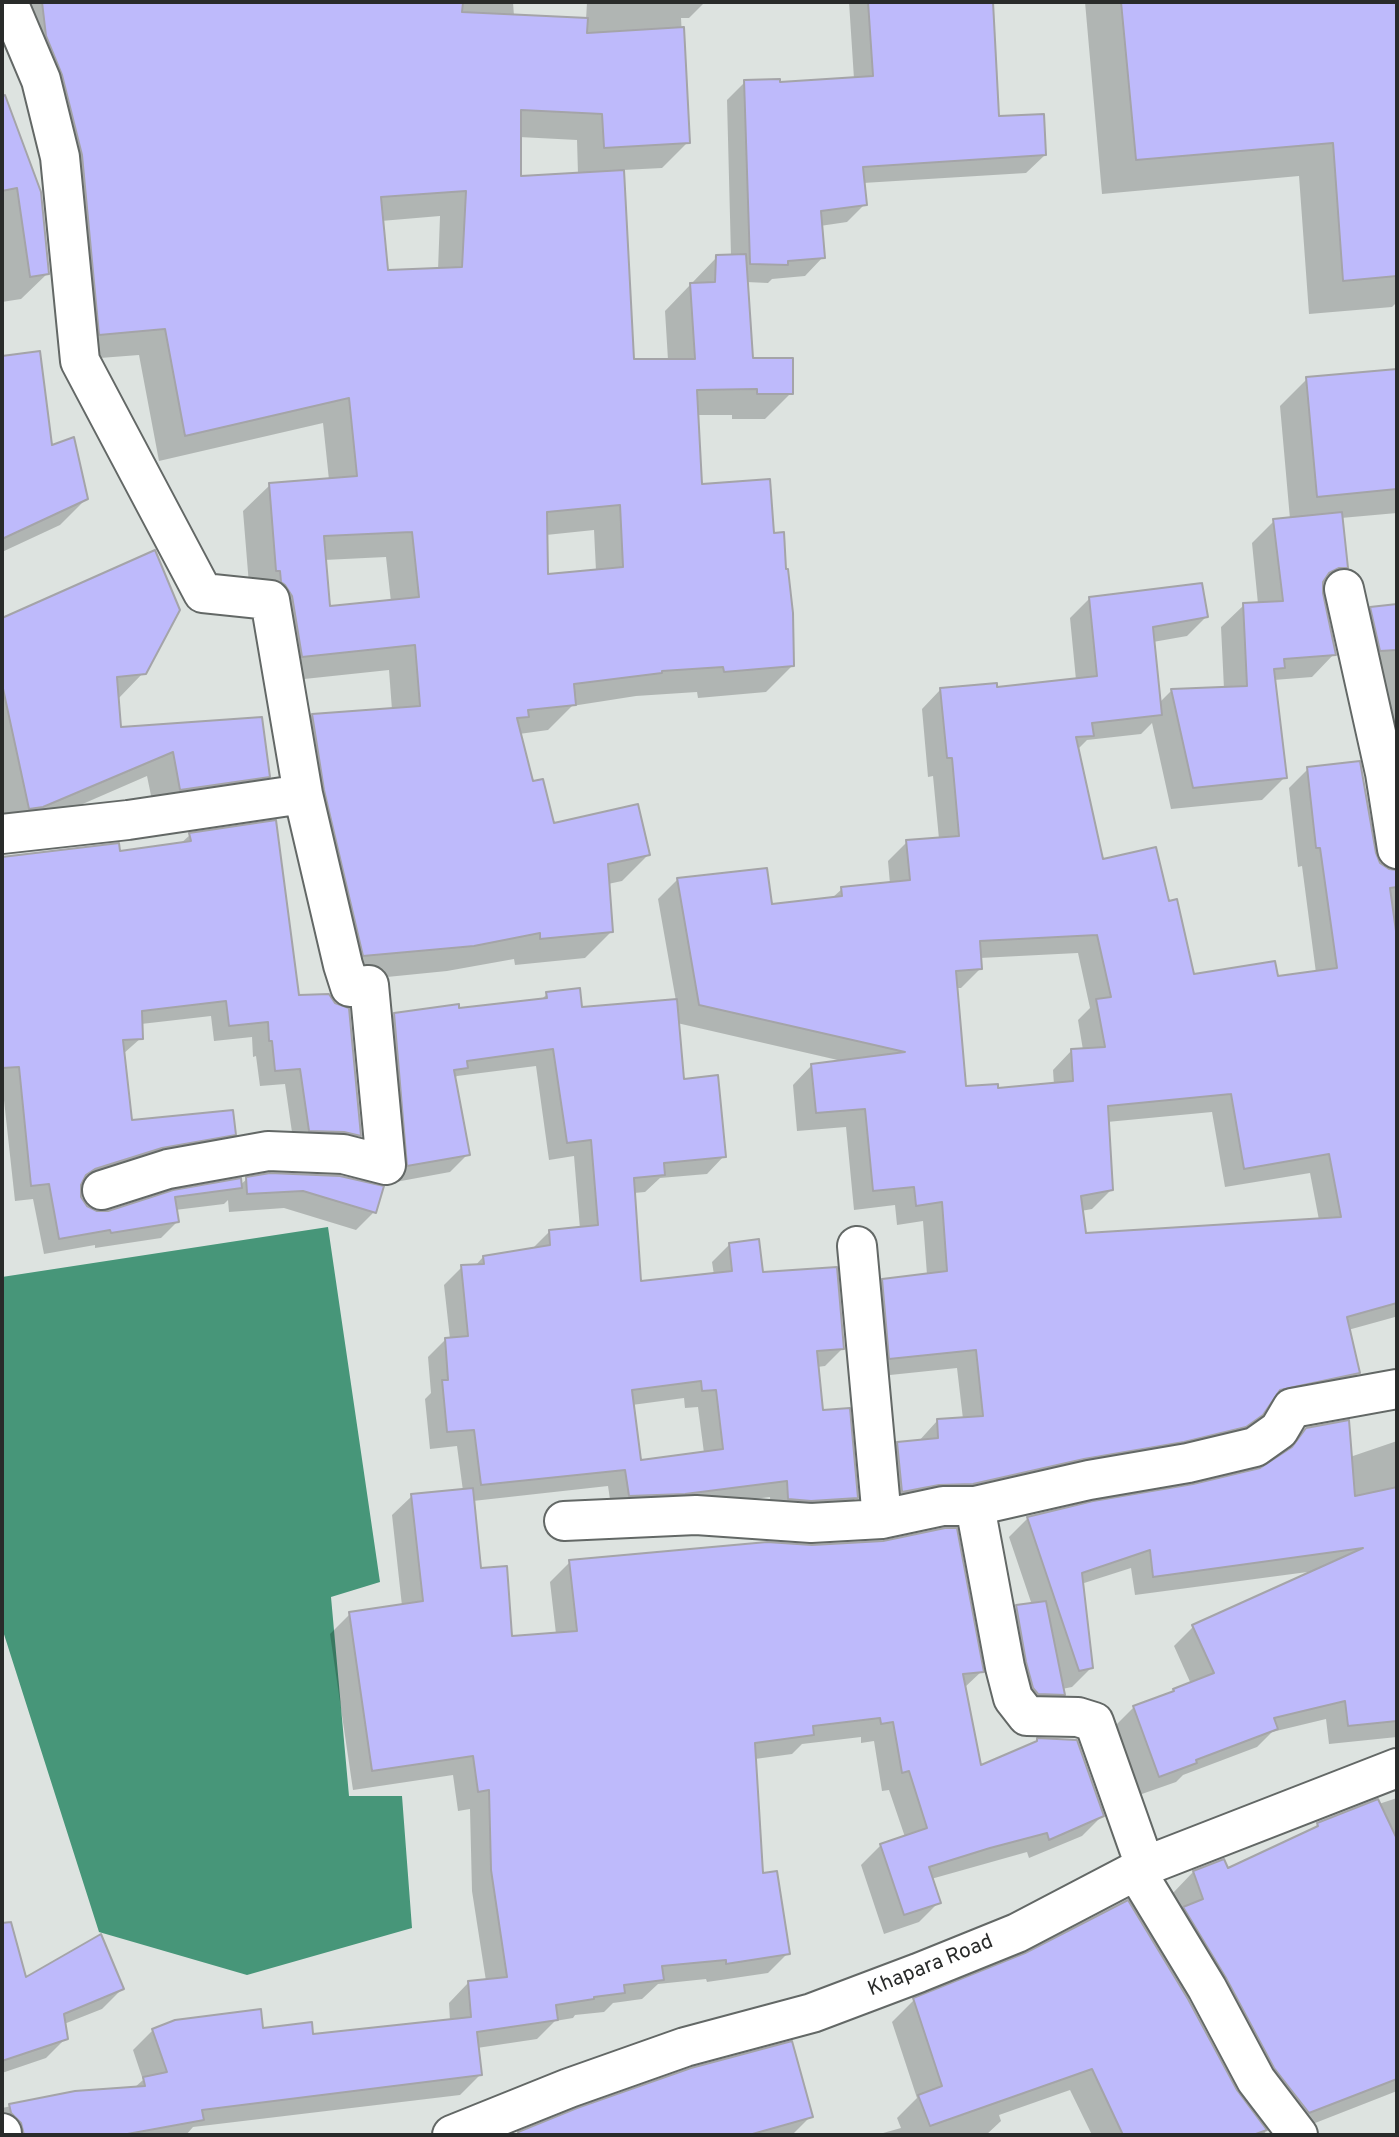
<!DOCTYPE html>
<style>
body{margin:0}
#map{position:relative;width:1399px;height:2137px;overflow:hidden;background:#dde3e0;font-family:Overpass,sans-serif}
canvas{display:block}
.frame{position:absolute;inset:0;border:4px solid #292b2a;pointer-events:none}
</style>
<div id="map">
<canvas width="1399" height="2137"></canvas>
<div class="frame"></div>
</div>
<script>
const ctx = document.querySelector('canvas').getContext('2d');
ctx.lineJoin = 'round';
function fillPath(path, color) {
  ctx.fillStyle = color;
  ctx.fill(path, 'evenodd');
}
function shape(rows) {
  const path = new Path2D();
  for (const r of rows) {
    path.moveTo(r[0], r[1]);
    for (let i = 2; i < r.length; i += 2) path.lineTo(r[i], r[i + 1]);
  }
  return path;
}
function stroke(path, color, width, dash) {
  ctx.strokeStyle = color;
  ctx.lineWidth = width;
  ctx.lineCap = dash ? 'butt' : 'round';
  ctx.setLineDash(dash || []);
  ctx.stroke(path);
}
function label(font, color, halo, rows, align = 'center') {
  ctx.font = font + ' Overpass,sans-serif';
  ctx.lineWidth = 7;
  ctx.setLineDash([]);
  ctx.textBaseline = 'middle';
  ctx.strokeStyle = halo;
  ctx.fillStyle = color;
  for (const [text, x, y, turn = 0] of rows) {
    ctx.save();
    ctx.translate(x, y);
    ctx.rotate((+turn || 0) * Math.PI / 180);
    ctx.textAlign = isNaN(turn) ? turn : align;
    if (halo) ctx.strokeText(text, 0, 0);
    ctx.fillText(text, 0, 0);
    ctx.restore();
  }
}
fillPath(shape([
 [328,1227,380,1582,331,1597,349,1796,402,1796,412,1928,247,1975,99,1932,2,1628,2,1277]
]), '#479679');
fillPath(shape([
 [13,2,513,2,514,16,586,20,587,2,705,2,689,18,681,18,688,142,662,168,623,170,632,360,668,360,665,311,717,257,731,256,727,100,745,82,778,84,854,79,849,2,991,2,997,118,1045,155,1026,173,863,183,865,204,847,222,820,226,823,257,805,276,772,279,768,283,746,282,751,360,791,393,765,419,732,419,732,415,696,415,700,486,772,535,793,665,766,692,698,698,697,692,636,696,572,706,548,730,519,734,532,783,552,826,648,855,622,881,608,884,611,932,585,958,515,965,514,959,447,971,337,982,286,742,312,715,392,710,389,670,276,682,250,597,243,511,270,485,329,480,323,423,159,461,139,355,74,360,56,182],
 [519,137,577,140,578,174,520,177],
 [440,216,438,270,386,272,381,221],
 [594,530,596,571,547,576,546,535],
 [386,557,391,602,328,608,324,560],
 [1085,2,1397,2,1397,302,1392,307,1309,314,1299,176,1102,194],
 [2,92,40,192,48,273,21,299,2,302],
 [39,353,50,447,86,499,60,525,2,552,2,358],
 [1397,371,1397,513,1341,518,1347,567,1324,590,1321,590,1334,654,1312,677,1274,680,1285,777,1262,800,1171,809,1152,723,1141,734,1087,740,1077,750,1102,862,1167,903,1192,976,1276,978,1316,973,1302,866,1298,867,1289,788,1308,769,1374,853,1378,863,1388,871,1397,872,1397,1327,1395,1317,1348,1330,1358,1373,1339,1392,1266,1407,1241,1434,883,1511,878,1463,898,1443,918,1442,937,1421,963,1419,957,1368,871,1377,863,1300,883,1280,927,1275,923,1221,897,1225,895,1205,854,1210,846,1127,797,1131,793,1085,812,1065,842,1061,677,1023,682,1081,724,1156,707,1174,660,1178,645,1192,634,1193,640,1282,714,1275,712,1262,730,1244,843,1348,825,1366,817,1367,822,1412,856,1498,839,1515,771,1516,770,1497,666,1510,612,1513,608,1486,473,1501,479,1570,511,1638,556,1634,550,1582,570,1562,982,1671,964,1688,979,1768,1032,1745,1037,1740,1102,1816,1082,1836,1029,1858,1027,1852,931,1879,939,1902,919,1922,884,1934,861,1865,881,1845,905,1837,889,1790,882,1791,874,1741,861,1743,861,1737,802,1744,792,1754,755,1759,761,1875,788,1953,768,1973,707,1982,706,1979,658,1984,642,1999,613,2003,604,2012,575,2015,573,2018,555,2021,537,2039,477,2048,480,2075,460,2095,193,2127,186,2135,2,2135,2,2108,75,2093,134,2088,143,2080,133,2050,153,2030,262,2030,312,2036,450,2021,449,2003,468,1983,486,1981,472,1891,470,1809,458,1811,453,1775,353,1790,330,1634,350,1614,402,1606,392,1515,412,1496,463,1491,457,1446,430,1449,425,1399,431,1393,428,1357,445,1340,450,1339,444,1285,462,1267,475,1266,483,1257,531,1250,549,1232,580,1229,574,1156,549,1160,536,1066,457,1076,454,1079,468,1154,450,1172,390,1183,377,1032,394,1015,541,1000,547,994,580,1009,676,1001,658,899,678,879,770,906,832,898,842,889,890,884,888,861,907,842,939,839,933,776,928,777,922,709,941,689,996,689,1076,680,1070,618,1089,599,1206,617,1187,636,1153,642,1159,703,1172,690,1224,689,1221,627,1244,605,1258,604,1252,543,1274,521,1290,519,1280,406,1307,379],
 [1078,953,1090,1008,1078,1020,1083,1050,1072,1050,1053,1070,1054,1085,996,1090,964,1088,955,988,961,988,980,969,980,958],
 [1212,1112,1225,1187,1310,1173,1319,1220,1084,1235,1081,1211,1092,1209,1111,1190,1107,1122],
 [684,1398,685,1408,698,1407,704,1453,640,1462,632,1405],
 [154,553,144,672,117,700,119,729,268,776,242,802,155,815,147,776,16,833,2,827,2,620],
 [1397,606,1397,848,1352,628,1371,608],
 [190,835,297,997,359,1135,344,1151,294,1146,285,1084,260,1086,256,1056,253,1057,252,1037,214,1041,211,1016,141,1024,141,1038,123,1054,130,1122,234,1134,218,1150,144,1163,79,1184,80,1198,86,1207,96,1213,108,1213,174,1192,240,1185,247,1179,270,1175,374,1212,356,1230,284,1208,229,1212,228,1200,224,1204,175,1210,177,1222,161,1238,95,1248,95,1245,44,1254,33,1199,15,1201,2,1082,2,860,117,845,118,853,180,844],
 [1307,1429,1350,1457,1397,1441,1397,1560,1394,1563,1397,1576,1397,1737,1329,1744,1326,1719,1272,1732,1257,1747,1183,1775,1176,1782,1139,1795,1114,1727,1134,1707,1170,1695,1174,1690,1191,1684,1174,1646,1193,1627,1315,1571,1135,1595,1131,1568,1081,1584,1091,1668,1072,1687,1062,1689,1064,1694,1049,1708,1023,1708,1002,1621,1017,1607,1032,1605,1009,1537,1028,1518,1193,1486,1261,1470,1282,1456],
 [1397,1798,1397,2091,1287,2134,1172,1894,1193,1872,1223,1861,1227,1870,1311,1831,1318,1824],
 [12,1934,25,1980,122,1989,102,2009,64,2024,66,2038,46,2058,2,2073,2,1937],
 [914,2000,1235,2091,1267,2135,1092,2135,1070,2090,999,2115,1001,2121,986,2135,876,2135,901,2128,897,2118,917,2098,892,2022],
 [577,2110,811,2116,792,2135,515,2135]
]), '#0003');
const building = shape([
 [42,2,436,2,463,3,462,12,588,18,587,33,684,27,690,143,604,148,602,114,521,110,521,176,624,170,634,359,695,359,690,283,715,282,716,255,746,254,753,358,793,358,793,394,757,394,757,389,697,390,702,484,770,479,774,533,784,532,786,569,788,569,793,613,794,666,724,672,723,667,662,671,662,673,574,684,576,705,528,710,529,717,517,718,533,781,543,779,554,823,638,804,650,855,608,864,613,932,540,939,540,933,474,946,363,956,324,790,312,714,420,706,415,645,302,657,292,596,285,585,281,582,280,571,276,571,269,483,357,476,349,398,185,436,165,329,99,335,82,155,62,75,46,36,42,2],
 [466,191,462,267,388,270,381,197,466,191],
 [620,505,623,567,548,574,547,512,620,505],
 [412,532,419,597,330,606,324,536,412,532],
 [868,2,993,2,999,116,1044,114,1046,155,863,167,867,205,821,211,825,258,788,261,788,265,750,264,744,80,780,79,780,82,873,76,868,2],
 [1121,2,1397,2,1397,276,1343,281,1333,143,1136,160,1121,2],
 [5,95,41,192,49,274,30,277,17,188,2,191,2,96,5,95],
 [40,351,52,445,74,437,88,499,2,539,2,356,40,351],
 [1397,369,1397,489,1317,497,1306,377,1397,369],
 [1342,512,1348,568,1339,568,1329,573,1323,582,1323,593,1336,655,1284,659,1285,668,1274,669,1287,778,1193,788,1171,689,1247,686,1243,603,1283,601,1273,519,1342,512],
 [155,550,180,610,146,674,117,677,121,727,262,717,270,777,180,790,173,752,43,807,29,809,2,684,2,618,155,550],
 [1202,583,1208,617,1153,627,1162,715,1092,723,1094,736,1076,737,1103,859,1156,847,1169,901,1177,899,1194,974,1275,961,1278,976,1337,968,1320,848,1316,848,1307,767,1360,761,1376,853,1380,863,1389,869,1397,870,1397,887,1390,888,1397,938,1397,1303,1347,1317,1360,1373,1280,1390,1263,1415,1246,1427,1184,1442,1084,1459,973,1484,939,1485,902,1492,897,1442,938,1438,937,1419,983,1416,976,1350,889,1359,882,1279,947,1271,942,1202,916,1206,914,1187,873,1191,865,1109,816,1113,811,1064,905,1052,699,1005,677,878,767,868,772,904,842,896,841,887,910,880,906,840,959,836,952,758,947,758,940,688,997,683,997,687,1097,676,1089,597,1202,583],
 [1097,935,1111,997,1096,999,1105,1047,1071,1049,1073,1081,998,1088,998,1084,966,1086,956,971,982,969,980,941,1097,935],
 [1231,1094,1244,1169,1329,1154,1341,1217,1086,1233,1081,1196,1113,1190,1108,1106,1231,1094],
 [1397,604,1397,650,1380,651,1370,607,1397,604],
 [276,820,299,995,329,994,335,1003,349,1008,361,1136,344,1132,309,1131,300,1069,275,1071,272,1041,269,1041,268,1022,229,1026,226,1001,142,1011,143,1039,123,1040,132,1120,233,1110,236,1135,162,1148,95,1169,86,1175,81,1185,81,1197,87,1206,97,1211,108,1211,173,1190,241,1178,242,1188,175,1197,179,1222,111,1233,110,1230,59,1239,49,1184,31,1186,19,1067,2,1068,2,857,119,843,120,851,191,841,189,833,276,820],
 [580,988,582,1007,677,999,684,1079,718,1075,726,1157,664,1163,665,1175,634,1178,641,1281,732,1271,729,1243,759,1239,763,1272,837,1267,844,1349,817,1351,823,1410,850,1408,858,1498,811,1501,788,1499,787,1481,685,1494,629,1496,625,1470,481,1485,474,1430,447,1432,442,1380,448,1380,445,1338,468,1336,461,1265,484,1264,483,1256,550,1245,549,1230,598,1225,591,1140,567,1143,553,1049,467,1061,468,1068,454,1070,470,1155,407,1166,394,1013,459,1004,459,1008,547,998,546,992,580,988],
 [701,1381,702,1391,716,1390,723,1449,641,1460,632,1390,701,1381],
 [270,1173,340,1176,384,1186,376,1213,303,1191,247,1194,246,1177,270,1173],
 [1349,1420,1355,1496,1397,1487,1397,1721,1348,1726,1345,1701,1274,1718,1278,1729,1196,1760,1197,1763,1159,1777,1133,1706,1174,1691,1173,1689,1214,1673,1192,1625,1363,1548,1153,1577,1150,1550,1082,1573,1093,1668,1079,1671,1027,1517,1093,1501,1193,1484,1260,1468,1292,1447,1306,1428,1349,1420],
 [473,1488,481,1568,507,1566,512,1636,577,1631,569,1560,767,1542,812,1545,883,1541,945,1528,957,1528,984,1672,963,1674,981,1765,1037,1741,1037,1738,1077,1740,1104,1816,1049,1840,1047,1833,990,1848,929,1867,941,1903,904,1915,880,1844,927,1828,909,1771,902,1773,893,1722,881,1724,880,1718,813,1726,814,1735,755,1743,763,1873,777,1871,790,1954,726,1964,726,1960,662,1966,664,1980,624,1985,625,1993,594,1997,594,1999,556,2005,558,2020,477,2032,482,2075,202,2110,204,2120,122,2135,24,2135,21,2123,11,2113,9,2104,75,2091,145,2086,143,2077,167,2072,152,2029,175,2020,261,2009,263,2028,312,2022,313,2034,471,2017,468,1981,507,1977,491,1870,489,1790,478,1792,473,1756,372,1771,349,1612,423,1601,411,1494,473,1488],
 [1046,1601,1065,1695,1038,1694,1033,1688,1026,1662,1016,1605,1046,1601],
 [1378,1799,1397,1839,1397,2079,1309,2113,1274,2068,1226,1978,1183,1907,1203,1899,1193,1871,1224,1859,1228,1868,1318,1826,1317,1823,1378,1799],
 [1128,1900,1188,1999,1237,2090,1267,2130,1253,2135,1123,2135,1092,2069,930,2126,918,2095,942,2086,913,1998,1025,1953,1128,1900],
 [11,1922,26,1977,101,1934,124,1989,64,2014,68,2039,2,2061,2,1923,11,1922],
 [792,2041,813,2117,749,2135,519,2135,518,2132,577,2108,691,2068,792,2041]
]);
fillPath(building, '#bebafb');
stroke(building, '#a4a4a8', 2);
const minor = shape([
 [8,2,41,80,60,157,80,361,203,593,270,600,303,794,343,965,350,987,369,985,386,1165,343,1154,268,1151,168,1169,102,1190],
 [1344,589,1385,773,1397,849],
 [2,834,128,820,303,794],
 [857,1246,882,1519],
 [975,1506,1089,1480,1188,1463,1255,1447,1279,1430,1292,1408,1397,1389],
 [564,1521,696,1515,811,1523,882,1519,943,1506,975,1506,1005,1667,1013,1698,1027,1716,1078,1717,1094,1722,1145,1866],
 [1136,1871,1207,1988,1256,2080,1298,2135],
 [2,2133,2,2135],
 [452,2135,569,2088,685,2047,812,2013,918,1973,1017,1933,1145,1866,1397,1768]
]);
stroke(minor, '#636866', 42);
stroke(minor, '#fff', 38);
label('21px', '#292b2a', '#fff', [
 ["Khapara Road",931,1967,-22]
]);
</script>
